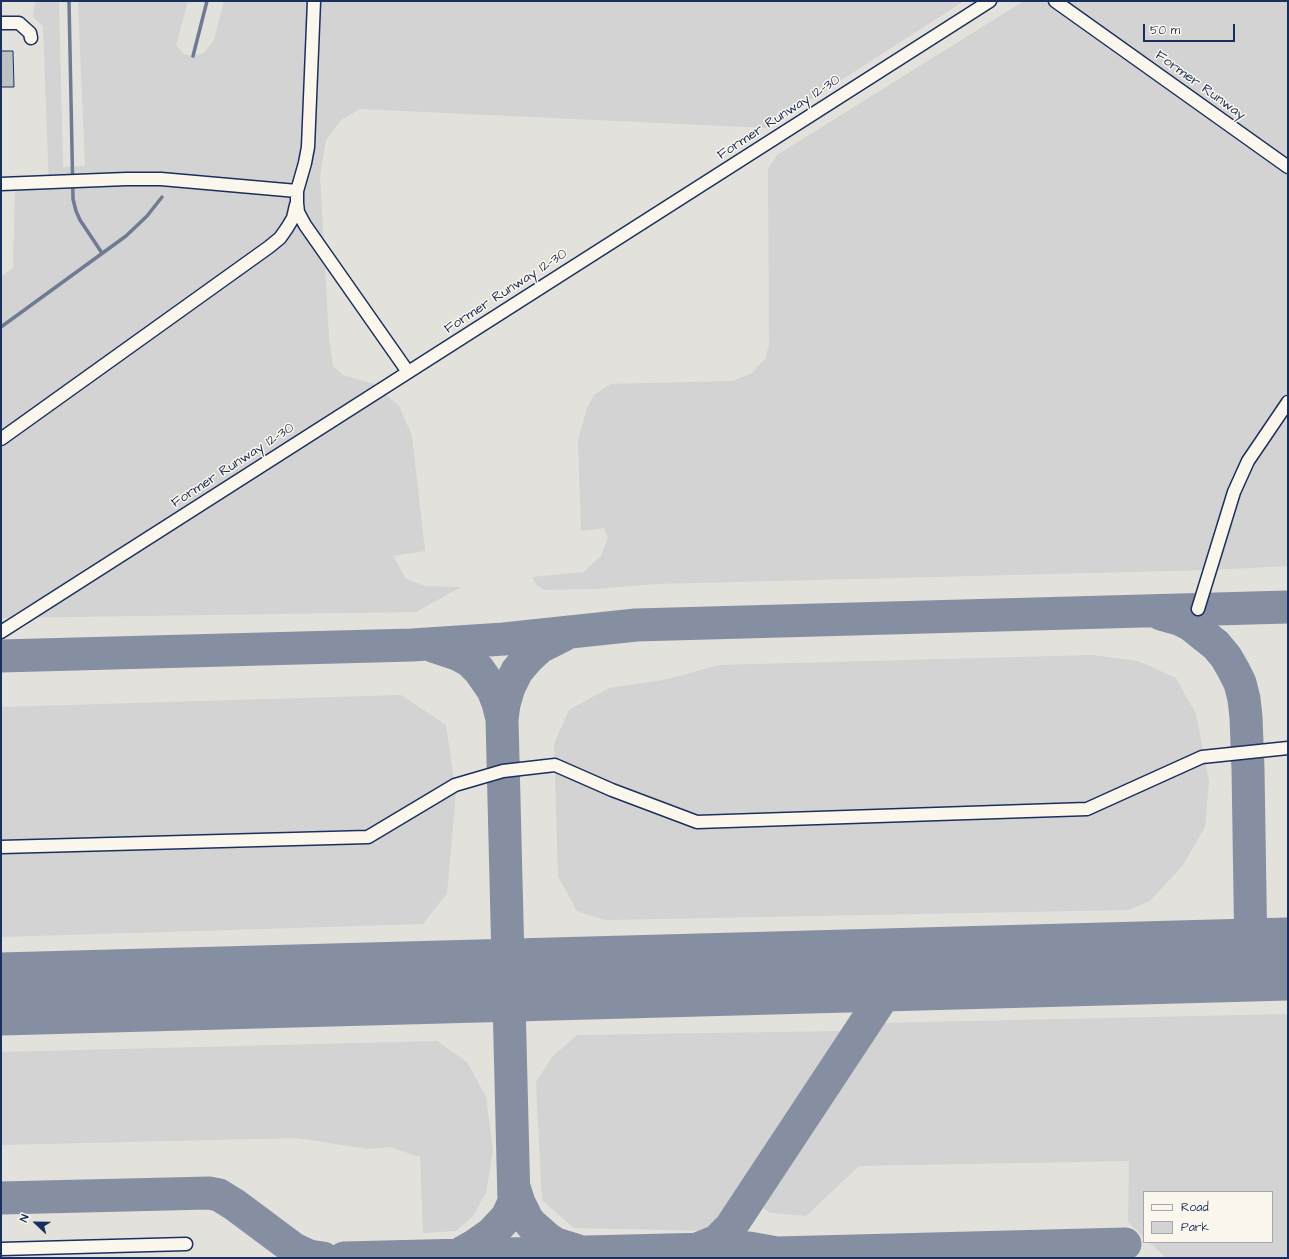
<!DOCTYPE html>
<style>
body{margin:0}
#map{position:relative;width:1289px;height:1259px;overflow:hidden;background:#f2efe6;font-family:"Architects Daughter",sans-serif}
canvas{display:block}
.frame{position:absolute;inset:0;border:2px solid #1b2f5e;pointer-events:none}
.legend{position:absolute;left:1143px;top:1191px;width:130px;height:52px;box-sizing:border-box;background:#fbf7ec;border:1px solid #a1a7b3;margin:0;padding:5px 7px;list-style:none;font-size:12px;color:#1b2f5e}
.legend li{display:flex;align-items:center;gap:8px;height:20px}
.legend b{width:20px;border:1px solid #a1a7b3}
.north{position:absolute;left:16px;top:1203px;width:40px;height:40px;-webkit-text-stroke:3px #fbf7ec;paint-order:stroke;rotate:292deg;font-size:11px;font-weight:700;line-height:16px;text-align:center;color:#1b2f5e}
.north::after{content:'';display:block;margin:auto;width:14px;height:18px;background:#1b2f5e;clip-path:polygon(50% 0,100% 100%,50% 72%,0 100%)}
.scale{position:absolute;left:1143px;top:24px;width:92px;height:18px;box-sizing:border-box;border:2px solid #1b2f5e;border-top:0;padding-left:5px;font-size:12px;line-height:14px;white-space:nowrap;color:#1b2f5e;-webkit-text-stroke:3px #fbf7ec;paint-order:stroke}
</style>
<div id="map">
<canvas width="1289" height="1259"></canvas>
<div class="frame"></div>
<ul class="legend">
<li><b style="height:5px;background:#fbf7ec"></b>Road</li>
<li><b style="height:11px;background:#d2d3d2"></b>Park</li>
</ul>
<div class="north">N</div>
<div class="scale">50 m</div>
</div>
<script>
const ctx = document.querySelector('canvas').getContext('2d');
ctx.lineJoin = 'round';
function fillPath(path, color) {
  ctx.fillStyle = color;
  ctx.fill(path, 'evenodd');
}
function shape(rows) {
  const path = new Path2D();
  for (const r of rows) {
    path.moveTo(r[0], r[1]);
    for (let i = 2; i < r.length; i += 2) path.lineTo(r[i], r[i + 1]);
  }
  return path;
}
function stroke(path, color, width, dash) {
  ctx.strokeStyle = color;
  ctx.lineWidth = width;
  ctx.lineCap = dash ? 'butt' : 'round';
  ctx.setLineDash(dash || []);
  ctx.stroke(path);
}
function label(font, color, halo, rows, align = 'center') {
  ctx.font = font + ' "Architects Daughter",sans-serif';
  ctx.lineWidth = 3;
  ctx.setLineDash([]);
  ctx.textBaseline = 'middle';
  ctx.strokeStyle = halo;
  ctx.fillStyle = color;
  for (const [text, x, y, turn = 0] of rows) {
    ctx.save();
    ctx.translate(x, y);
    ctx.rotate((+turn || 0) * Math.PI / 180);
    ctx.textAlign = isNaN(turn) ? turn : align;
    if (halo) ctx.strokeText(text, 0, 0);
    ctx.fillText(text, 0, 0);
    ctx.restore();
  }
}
fillPath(shape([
 [1,1,1288,1,1288,1258,1,1258],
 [1144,1192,1272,1192,1272,1242,1144,1242]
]), '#e2e1dc');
fillPath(shape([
 [35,1,59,1,63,167,85,166,78,1,188,1,176,45,184,54,193,56,204,53,214,40,224,1,964,1,767,128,360,109,341,120,326,140,320,176,329,339,333,366,343,375,374,384,399,406,412,436,425,551,393,556,406,579,425,586,461,587,416,612,1,618,1,277,13,268,15,191,49,188,43,26,33,17],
 [1024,1,1288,1,1288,566,1210,570,656,584,595,589,544,590,537,585,532,577,584,572,601,556,608,538,604,528,581,531,578,440,587,408,595,394,611,384,733,381,752,373,765,359,769,345,768,169,777,155],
 [1092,655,1138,661,1176,678,1196,714,1209,781,1205,827,1183,865,1150,901,1128,910,605,920,577,911,558,876,554,744,569,710,609,688,664,680,719,665],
 [401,695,446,725,456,793,447,893,423,924,1,937,1,707],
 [1288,1014,1288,1258,1166,1258,1149,1242,1272,1242,1272,1192,1144,1192,1144,1237,1128,1222,1129,1161,859,1166,806,1216,771,1213,764,1209,763,1203,765,1197,882,1023],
 [844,1031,712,1231,574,1228,542,1200,536,1082,552,1057,577,1035],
 [437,1041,467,1062,486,1097,493,1151,486,1193,473,1216,456,1231,423,1233,420,1157,390,1147,368,1149,297,1138,1,1145,1,1052]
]), '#d2d3d2');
stroke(shape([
 [69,1,73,199,76,211,80,220,102,253],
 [193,56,207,1],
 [1,327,126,236,147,216,162,197]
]), '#707b93', 3.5);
stroke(shape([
 [1161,614,1179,619,1191,625,1216,645,1226,657,1234,671,1240,683,1244,699,1246,717,1248,769,1251,959],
 [433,646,457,654,470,661,479,670,493,690,498,703,502,719],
 [1,656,412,645,504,639,636,625,1288,607],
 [514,1187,519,1203,527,1219,532,1225,548,1239,556,1244,576,1250],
 [1,1198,209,1193,219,1195,235,1205,294,1249,309,1256,323,1258],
 [697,1249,717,1241,730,1228,901,969],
 [458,1255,474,1246,491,1234,507,1217,514,1202,502,719,504,704,509,687,517,671,528,658,540,647,564,635],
 [344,1258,749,1248,777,1253,1125,1244]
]), '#868fa2', 33);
stroke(shape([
 [1,994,1288,959]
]), '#868fa2', 83);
const building = shape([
 [1,51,13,51,14,87,1,87,1,51]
]);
fillPath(building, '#bdc0c4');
stroke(building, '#1b2f5e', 1);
const minor = shape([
 [314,1,308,147,305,163,297,191,297,203,298,212,305,225,408,372],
 [1055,1,1288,167],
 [1,23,19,23,30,33,31,38],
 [1,184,126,179,161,179,297,191],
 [1,439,269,247,280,238,287,228,293,218,296,205],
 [1198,609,1234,492,1248,461,1288,402],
 [1,632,990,1],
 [1,847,368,837,455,785,503,771,555,765,612,790,697,822,1087,809,1202,757,1288,748],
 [1,1249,186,1244]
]);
stroke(minor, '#1b2f5e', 15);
stroke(minor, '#fbf7ec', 12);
label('14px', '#1b2f5e', '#fbf7ec', [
 ["Former Runway",1200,86,36],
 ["Former Runway 12-30",779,118,-33],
 ["Former Runway 12-30",506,292,-33],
 ["Former Runway 12-30",233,466,-33]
]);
</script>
